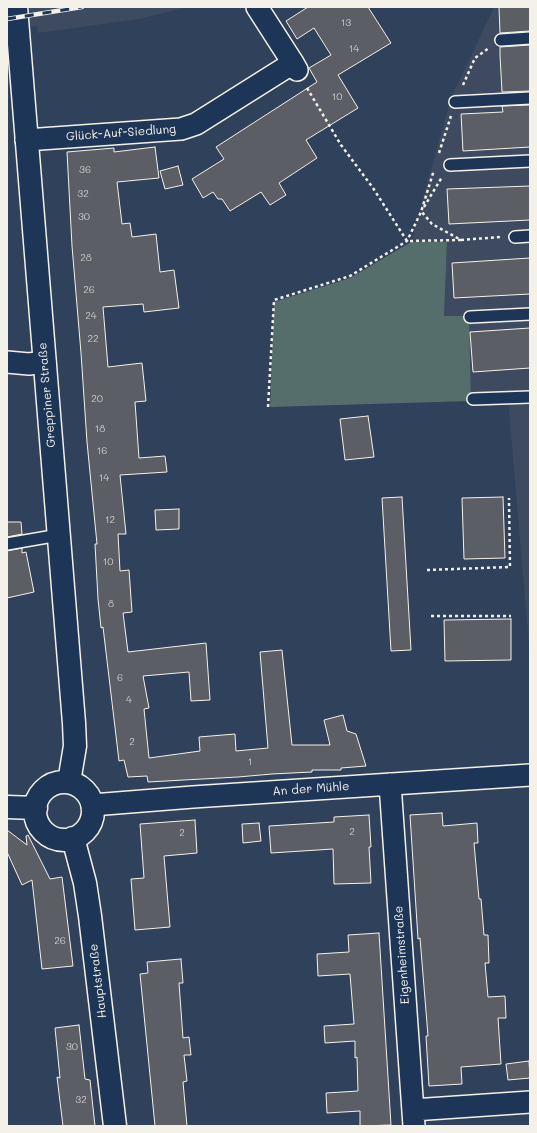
<!DOCTYPE html>
<meta charset="utf-8">
<style>
body{margin:0}
#map{position:relative;width:537px;height:1133px;overflow:hidden;background:#30415c;font-family:Mali,sans-serif}
canvas{display:block}
.frame{position:absolute;inset:0;border:8px solid #f4f1e8;pointer-events:none}
</style>
<div id="map">
<canvas width="537" height="1133"></canvas>
<div class="frame"></div>
</div>
<script>
const ctx = document.querySelector('canvas').getContext('2d');
ctx.lineJoin = 'round';
function fillPath(path, color) {
  ctx.fillStyle = color;
  ctx.fill(path, 'evenodd');
}
function shape(rows) {
  const path = new Path2D();
  for (const r of rows) {
    if (r.length === 3) {
      path.moveTo(r[0] + r[2], r[1]);
      path.arc(r[0], r[1], r[2], 0, 2 * Math.PI);
      continue;
    }
    path.moveTo(r[0], r[1]);
    for (let i = 2; i < r.length; i += 2) path.lineTo(r[i], r[i + 1]);
  }
  return path;
}
function stroke(path, color, width, dash) {
  ctx.strokeStyle = color;
  ctx.lineWidth = width;
  ctx.lineCap = dash ? 'butt' : 'round';
  ctx.setLineDash(dash || []);
  ctx.stroke(path);
}
function label(font, color, halo, rows, align = 'center') {
  ctx.font = font + ' Mali,sans-serif';
  ctx.lineWidth = 3;
  ctx.setLineDash([]);
  ctx.textBaseline = 'middle';
  ctx.strokeStyle = halo;
  ctx.fillStyle = color;
  for (const [text, x, y, turn = 0] of rows) {
    ctx.save();
    ctx.translate(x, y);
    ctx.rotate((+turn || 0) * Math.PI / 180);
    ctx.textAlign = isNaN(turn) ? turn : align;
    if (halo) ctx.strokeText(text, 0, 0);
    ctx.fillText(text, 0, 0);
    ctx.restore();
  }
}
fillPath(shape([
 [7,7,188,7,139,19,38,33,37,26,7,30],
 [494,7,530,7,530,657,508,400,471,401,468,316,444,317,447,242,411,242,451,98]
]), '#3d4a5f');
fillPath(shape([
 [411,242,447,242,444,316,469,316,471,401,270,407,274,302,350,278]
]), '#556e6b');
const building = shape([
 [308,7,368,7,391,43,338,75,358,108,306,140,317,158,279,183,286,195,270,205,261,192,230,211,222,199,218,199,213,192,203,198,192,179,224,159,216,147,317,82,309,68,331,55,314,28,297,39,286,21,308,7],
 [499,7,530,7,530,31,500,33,499,7],
 [530,45,530,91,502,92,500,55,500,47,530,45],
 [530,105,530,147,463,151,461,114,503,112,502,106,530,105],
 [155,147,159,178,117,182,122,224,130,223,132,237,156,234,160,272,174,270,179,308,144,312,143,304,103,307,108,367,142,363,146,401,135,402,139,458,165,456,167,472,120,475,126,534,118,534,120,571,129,570,132,612,123,613,128,652,206,643,210,700,191,701,189,672,143,676,149,708,144,709,149,758,200,751,199,737,235,734,236,751,268,748,260,652,282,650,292,745,330,745,324,720,343,715,347,731,356,734,366,766,341,768,341,770,312,770,312,772,272,774,238,777,148,782,147,776,128,777,124,760,119,761,103,627,101,628,98,599,95,544,97,544,87,442,81,353,72,246,67,152,114,148,114,152,155,147],
 [178,166,183,185,165,189,160,171,178,166],
 [530,186,530,220,449,224,447,189,530,186],
 [530,258,530,294,454,298,452,263,530,258],
 [530,328,530,368,473,372,470,332,530,328],
 [368,416,374,457,345,460,340,419,368,416],
 [402,497,411,650,391,651,382,498,402,497],
 [503,497,505,558,464,559,462,498,503,497],
 [179,509,179,529,156,530,155,510,179,509],
 [7,522,21,522,22,534,7,537,7,522],
 [22,548,22,553,26,552,34,592,7,598,7,551,22,548],
 [511,619,511,660,445,661,444,620,511,619],
 [442,813,443,826,477,823,478,843,474,843,479,899,481,899,484,935,488,935,489,963,485,963,488,997,505,996,506,1018,498,1018,501,1064,461,1067,462,1084,429,1086,426,1036,428,1036,420,938,418,939,410,815,442,813],
 [369,815,371,847,369,847,371,883,334,884,333,849,271,853,269,826,334,822,334,817,369,815],
 [195,820,197,853,164,856,170,927,135,930,131,879,144,878,140,824,195,820],
 [259,823,261,841,243,843,242,824,259,823],
 [7,830,27,845,26,836,28,835,50,879,62,877,73,966,42,969,32,880,22,885,7,852,7,830],
 [379,933,391,1125,360,1126,360,1111,327,1113,326,1093,358,1091,357,1057,355,1058,355,1041,325,1043,324,1026,354,1024,350,974,318,976,317,954,349,952,348,935,379,933],
 [181,959,183,983,179,983,183,1038,189,1037,191,1055,184,1055,187,1081,183,1082,187,1126,155,1126,140,974,148,973,147,962,181,959],
 [79,1025,85,1079,90,1080,95,1126,63,1126,57,1077,60,1078,55,1028,79,1025],
 [529,1061,530,1078,508,1080,506,1064,529,1061]
]);
fillPath(building, '#5c5e66');
stroke(building, '#f4f1e8', 1);
const lane = shape([
 [501,40,530,38],
 [455,102,530,98],
 [450,165,530,161],
 [515,237,530,236],
 [470,317,530,314],
 [473,399,530,397],
 [7,544,59,535]
]);
const street = shape([
 [257,7,293,63],
 [26,140,181,129,196,124,293,63,297,70],
 [7,362,29,364,45,362],
 [390,784,414,1126],
 [92,805,193,797,530,775],
 [413,1110,530,1102]
]);
const secondary = shape([
 [16,7,74,723,75,746,69,782],
 [64,811,29],
 [7,807,36,808],
 [73,838,85,883,90,916,115,1126]
]);
stroke(lane, '#f4f1e8', 14);
stroke(street, '#f4f1e8', 24);
stroke(secondary, '#f4f1e8', 25);
stroke(shape([
 [463,85,475,58,489,48],
 [307,88,341,145,373,188,407,241,461,240,432,224,421,211],
 [439,153,451,116],
 [424,207,442,177],
 [461,240,500,237],
 [268,407,274,300,350,276,407,241,421,212,434,170],
 [427,570,510,567,509,498],
 [431,616,511,616]
]), '#f4f1e8', 2.5, [3, 3]);
stroke(lane, '#1d3557', 11);
stroke(street, '#1d3557', 21);
stroke(secondary, '#1d3557', 22);
const rail = shape([
 [7,19,82,7]
]);
stroke(rail, '#f4f1e8', 4.5);
stroke(rail, '#1d3557', 3, [9]);
label('10px', '#ceccc8', null, [
 ["13",346,23],
 ["14",354,49],
 ["10",337,97],
 ["36",85,170],
 ["32",83,194],
 ["30",84,217],
 ["28",86,258],
 ["26",89,290],
 ["24",91,316],
 ["22",93,339],
 ["20",97,399],
 ["18",100,429],
 ["16",102,451],
 ["14",104,478],
 ["12",110,520],
 ["10",108,562],
 ["8",111,604],
 ["6",120,678],
 ["4",129,700],
 ["2",132,742],
 ["1",250,762],
 ["2",352,832],
 ["2",182,833],
 ["26",60,941],
 ["30",72,1047],
 ["32",81,1100]
]);
label('12px', '#f4f1e8', '#1d3557', [
 ["Glück-Auf-Siedlung",121,133,-4],
 ["Greppiner Straße",47,395,-95],
 ["An der Mühle",311,789,-4],
 ["Eigenheimstraße",402,955,-94],
 ["Hauptstraße",98,981,-97]
]);
</script>
